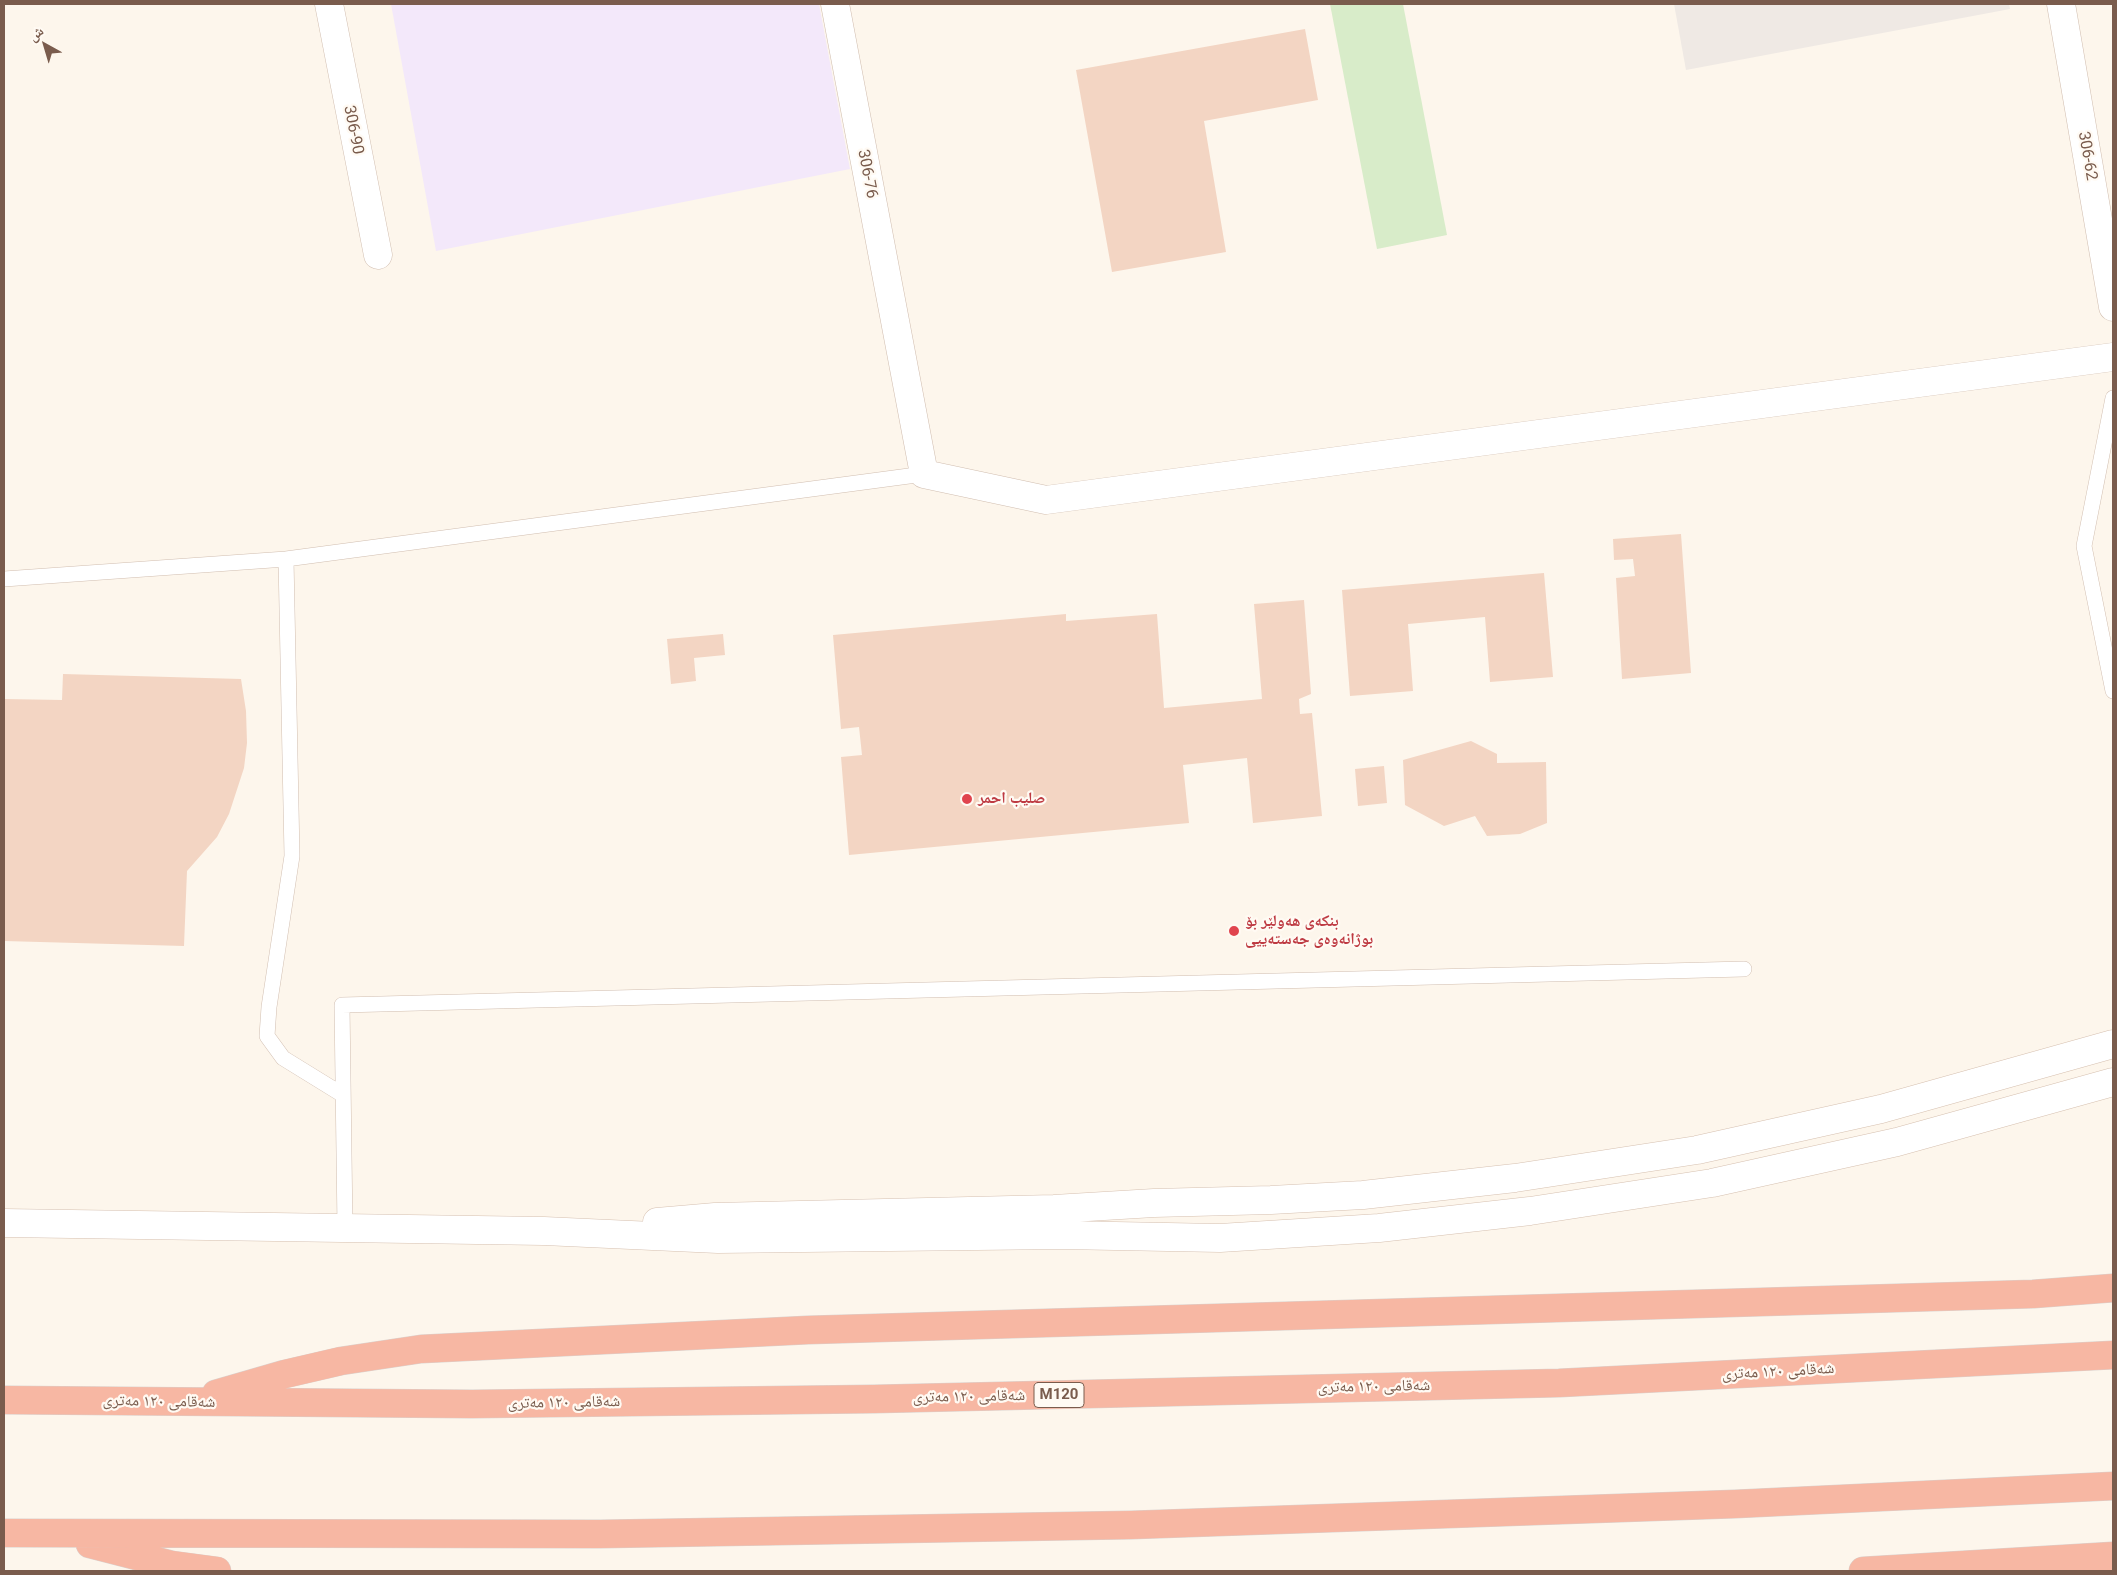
<!DOCTYPE html>
<meta charset="utf-8">
<style>
body{margin:0}
#map{position:relative;width:2117px;height:1575px;overflow:hidden;background:#fdf6ec;font-family:Roboto,"Noto Naskh Arabic",sans-serif}
canvas{display:block}
.frame{position:absolute;inset:0;border:5px solid #7a5c4d;pointer-events:none}
.north{position:absolute;left:20px;top:20px;width:50px;height:50px;-webkit-text-stroke:4px #fffaf3;paint-order:stroke;rotate:321deg;font-size:14px;font-weight:700;line-height:20px;text-align:center;color:#7a5c4d}
.north::after{content:'';display:block;margin:auto;width:18px;height:22px;background:#7a5c4d;clip-path:polygon(50% 0,100% 100%,50% 72%,0 100%)}
</style>
<div id="map">
<canvas width="2117" height="1575"></canvas>
<div class="frame"></div>
<div class="north">ش</div>
</div>
<script>
const ctx = document.querySelector('canvas').getContext('2d');
ctx.lineJoin = 'round';
function fillPath(path, color) {
  ctx.fillStyle = color;
  ctx.fill(path, 'evenodd');
}
function shape(rows) {
  const path = new Path2D();
  for (const r of rows) {
    path.moveTo(r[0], r[1]);
    for (let i = 2; i < r.length; i += 2) path.lineTo(r[i], r[i + 1]);
  }
  return path;
}
function stroke(path, color, width, dash) {
  ctx.strokeStyle = color;
  ctx.lineWidth = width;
  ctx.lineCap = dash ? 'butt' : 'round';
  ctx.setLineDash(dash || []);
  ctx.stroke(path);
}
function label(font, color, halo, rows, align = 'center') {
  ctx.font = font + ' Roboto,"Noto Naskh Arabic",sans-serif';
  ctx.lineWidth = 4.5;
  ctx.setLineDash([]);
  ctx.textBaseline = 'middle';
  ctx.strokeStyle = halo;
  ctx.fillStyle = color;
  for (const [text, x, y, turn = 0] of rows) {
    ctx.save();
    ctx.translate(x, y);
    ctx.rotate((+turn || 0) * Math.PI / 180);
    ctx.textAlign = isNaN(turn) ? turn : align;
    if (halo) ctx.strokeText(text, 0, 0);
    ctx.fillText(text, 0, 0);
    ctx.restore();
  }
}
fillPath(shape([
 [1674,4,2009,4,2010,9,1686,70]
]), '#efe9e4');
fillPath(shape([
 [391,4,819,4,850,169,436,251]
]), '#f3e8fa');
fillPath(shape([
 [1330,4,1403,4,1447,235,1377,249]
]), '#d8ecc9');
fillPath(shape([
 [1305,29,1318,100,1204,121,1226,252,1112,272,1076,70],
 [1681,534,1691,673,1622,679,1616,578,1635,576,1633,559,1614,560,1613,539],
 [1544,573,1553,677,1490,682,1485,617,1408,624,1413,691,1350,696,1342,590],
 [1304,600,1311,694,1299,699,1300,714,1312,713,1322,816,1253,823,1247,758,1183,765,1189,823,849,855,841,757,862,755,859,727,841,729,833,635,1066,614,1066,621,1157,614,1164,708,1262,699,1254,604],
 [723,634,725,655,694,658,696,681,671,684,667,639],
 [63,674,241,679,246,711,247,743,244,768,229,814,217,837,187,871,184,946,4,941,4,699,62,700],
 [1471,741,1497,754,1497,763,1546,762,1547,823,1520,834,1487,836,1475,816,1444,826,1405,805,1403,760],
 [1384,766,1387,803,1358,806,1355,769]
]), '#f3d5c3');
const lane = shape([
 [2113,398,2084,546,2113,691],
 [286,559,292,856,269,1007,267,1036,283,1058,343,1095],
 [4,579,286,559,924,474],
 [345,1228,342,1005,1744,969]
]);
const street = shape([
 [329,4,378,255],
 [835,4,924,474,1046,500,2113,357],
 [2061,4,2113,307]
]);
const secondary = shape([
 [657,1222,715,1217,1054,1209,1154,1203,1271,1200,1363,1195,1515,1178,1697,1150,1881,1109,2113,1044],
 [4,1223,544,1231,718,1239,1062,1235,1220,1238,1379,1228,1530,1211,1712,1183,1897,1142,2113,1082]
]);
const highway = shape([
 [216,1394,285,1374,341,1361,421,1349,808,1330,2033,1294,2113,1288],
 [4,1400,472,1404,874,1399,1559,1383,2113,1355],
 [4,1533,600,1534,1131,1525,1735,1504,2113,1486],
 [90,1544,172,1565,217,1571],
 [1863,1571,2113,1556]
]);
stroke(lane, '#d1beb0', 16);
stroke(street, '#d1beb0', 29);
stroke(secondary, '#d6c0b0', 29);
stroke(highway, '#dad1cd', 29);
stroke(lane, '#fff', 15);
stroke(street, '#fff', 28);
stroke(secondary, '#fff', 28);
stroke(highway, '#f7b7a3', 28);
for (const [x, y, r, color] of [
 [967,799,6,"#e0444e"],
 [1234,931,6,"#e0444e"]
]) {
  const dot = new Path2D();
  dot.arc(x, y, r, 0, 2 * Math.PI);
  ctx.fillStyle = color;
  ctx.fill(dot);
  stroke(dot, '#fffaf3', 2);
}
for (const [x, y, w] of [
 [1059,1395,50]
]) {
  const box = new Path2D();
  box.roundRect(x - w / 2, y - 12.5, w, 25, 4);
  ctx.fillStyle = '#fffaf3';
  ctx.fill(box);
  stroke(box, '#7a5c4d', 1);
}
label('bold 15px', '#7a5c4d', null, [
 ["M120",1059,1395]
]);
label('16px', '#7a5c4d', '#fffaf3', [
 ["306-90",353,130,79],
 ["306-62",2087,156,80],
 ["306-76",867,174,79],
 ["شەقامی ١٢٠ مەتری",1778,1372,-3],
 ["شەقامی ١٢٠ مەتری",1374,1387,-1],
 ["شەقامی ١٢٠ مەتری",969,1397,-1],
 ["شەقامی ١٢٠ مەتری",159,1402,1],
 ["شەقامی ١٢٠ مەتری",564,1403,-1]
]);
label('bold 16px', '#be3a42', '#fffaf3', [
 ["صلیب احمر",978,799],
 ["بنکەی هەولێر بۆ",1245,922],
 ["بوژانەوەی جەستەییی",1245,940]
], 'left');
</script>
